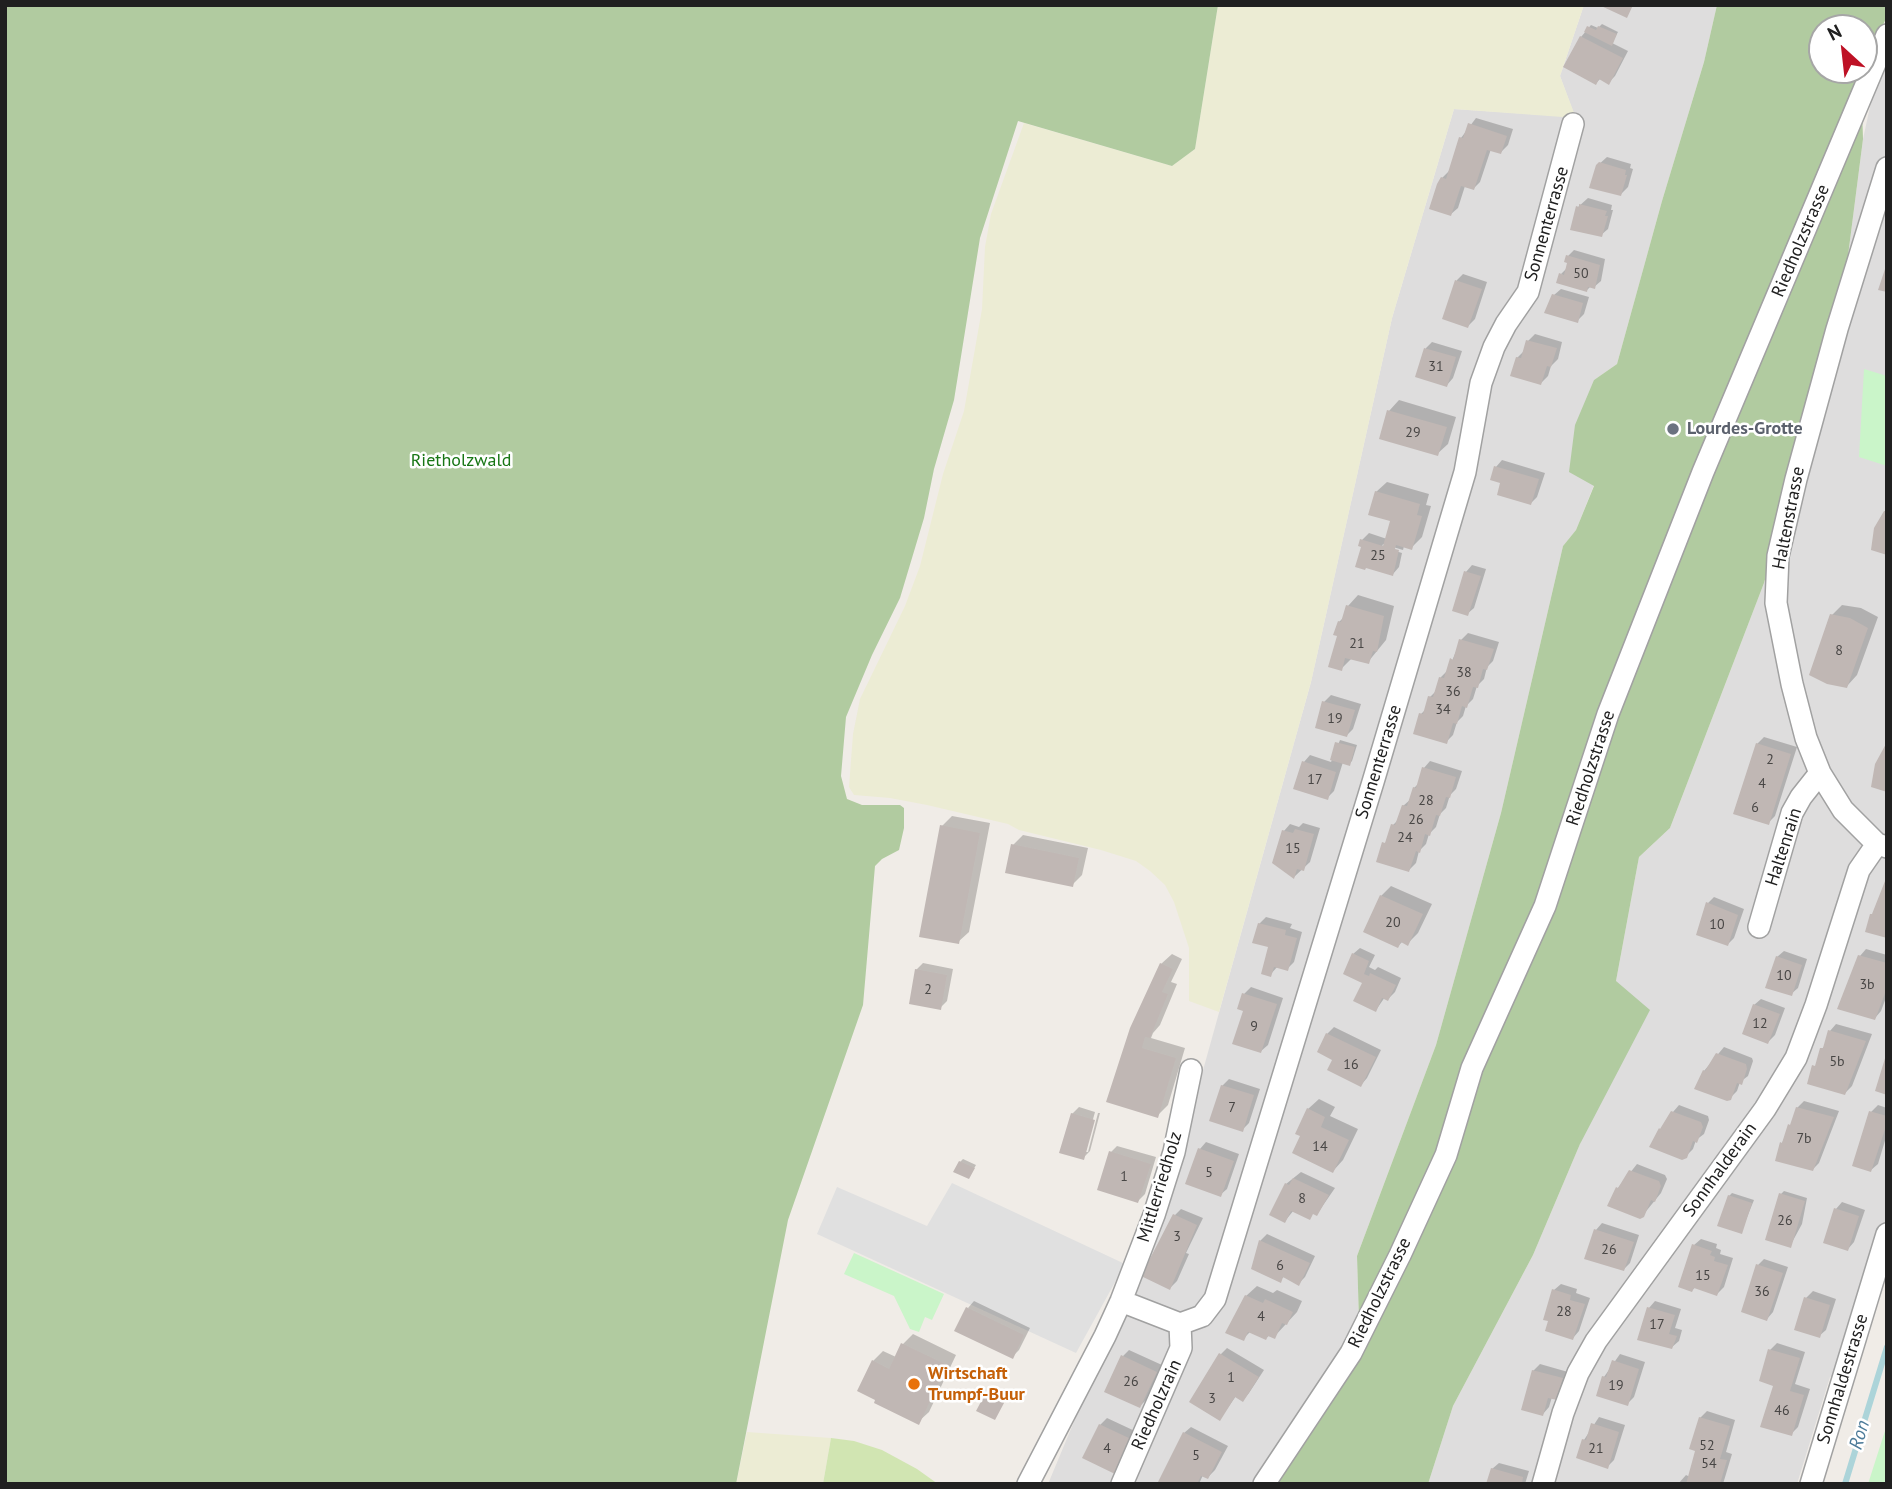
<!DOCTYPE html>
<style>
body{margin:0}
#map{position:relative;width:1892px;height:1489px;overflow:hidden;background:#f0ece7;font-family:"PT Sans",sans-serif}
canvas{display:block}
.frame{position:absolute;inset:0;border:7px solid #202020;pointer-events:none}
.north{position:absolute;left:1808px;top:14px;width:70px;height:70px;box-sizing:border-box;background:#fff;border:2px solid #a6a6a6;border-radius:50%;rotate:333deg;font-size:19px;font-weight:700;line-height:28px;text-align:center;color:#202020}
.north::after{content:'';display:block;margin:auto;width:24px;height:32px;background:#be1125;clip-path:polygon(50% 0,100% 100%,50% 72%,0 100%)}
</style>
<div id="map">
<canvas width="1892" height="1489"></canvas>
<div class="frame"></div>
<div class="north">N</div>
</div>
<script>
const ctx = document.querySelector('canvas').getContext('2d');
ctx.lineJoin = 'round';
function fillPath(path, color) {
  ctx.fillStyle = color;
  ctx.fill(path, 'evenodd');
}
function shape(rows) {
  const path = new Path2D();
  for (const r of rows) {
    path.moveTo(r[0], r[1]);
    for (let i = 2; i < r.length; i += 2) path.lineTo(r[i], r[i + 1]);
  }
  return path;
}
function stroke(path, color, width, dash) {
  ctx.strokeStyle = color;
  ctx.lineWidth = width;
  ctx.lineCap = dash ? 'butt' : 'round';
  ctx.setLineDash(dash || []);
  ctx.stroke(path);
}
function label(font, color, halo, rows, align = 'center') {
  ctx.font = font + ' "PT Sans",sans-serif';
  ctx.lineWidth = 5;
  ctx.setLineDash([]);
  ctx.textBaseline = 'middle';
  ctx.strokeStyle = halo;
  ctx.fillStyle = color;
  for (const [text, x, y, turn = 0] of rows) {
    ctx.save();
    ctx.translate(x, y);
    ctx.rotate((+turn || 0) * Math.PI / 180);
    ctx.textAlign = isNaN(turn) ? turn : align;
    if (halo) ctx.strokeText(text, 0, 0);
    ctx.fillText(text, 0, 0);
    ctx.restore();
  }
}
fillPath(shape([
 [1584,5,1717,5,1704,62,1662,201,1617,364,1594,380,1594,485,1576,530,1563,546,1501,813,1436,1045,1357,1256,1360,1352,1323,1416,1277,1484,1048,1484,1168,1196,1311,682,1392,318,1454,109,1575,117,1560,76],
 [1887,28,1887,1220,1841,1369,1838,1374,1830,1377,1797,1484,1428,1484,1453,1406,1533,1255,1580,1144,1616,981,1639,857,1670,828,1764,583,1841,310,1863,139]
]), '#dedddd');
fillPath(shape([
 [1218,5,1584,5,1560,76,1576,118,1454,109,1392,318,1311,682,1219,1012,1189,1001,1189,948,1174,902,1165,885,1150,871,1136,861,1101,850,1019,830,1008,824,927,805,890,798,854,795,849,787,853,734,860,699,905,606,920,566,943,474,964,411,982,309,985,247,991,214,1024,123,1172,166,1195,149],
 [747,1432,831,1438,823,1484,736,1484]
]), '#ececd4');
fillPath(shape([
 [831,1438,854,1441,882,1450,917,1469,938,1484,823,1484]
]), '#d1e5b2');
fillPath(shape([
 [5,5,1218,5,1195,149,1172,166,1018,121,980,238,954,400,934,469,924,518,900,598,872,655,846,717,841,776,847,799,862,805,900,805,904,808,904,828,899,850,882,859,875,866,863,1005,788,1220,736,1484,5,1484],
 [1717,5,1887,5,1887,16,1864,69,1864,28,1822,28,1822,70,1864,70,1861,76,1863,139,1841,310,1764,583,1670,828,1639,857,1616,981,1650,1010,1580,1144,1533,1255,1453,1406,1428,1484,1277,1484,1323,1416,1360,1352,1357,1256,1436,1045,1501,813,1563,546,1576,530,1594,486,1569,472,1575,425,1594,380,1617,364,1662,201,1704,62]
]), '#b1cba0');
fillPath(shape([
 [1864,369,1887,376,1887,466,1859,457],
 [854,1253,944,1294,932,1320,925,1317,919,1332,910,1329,894,1296,844,1274],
 [1887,1425,1887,1484,1868,1484,1883,1437]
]), '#caf5c9');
fillPath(shape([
 [952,1183,1125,1264,1076,1353,817,1234,837,1187,927,1226]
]), '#e0e0e0');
fillPath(shape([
 [1602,24,1618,32,1612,43,1628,51,1615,76,1609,82,1601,78,1596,83,1581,37,1591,25,1598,28],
 [1476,118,1513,129,1508,145,1501,152,1491,149,1480,182,1474,188,1465,186,1458,208,1451,214,1442,178,1449,171,1461,138],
 [1607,157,1631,164,1630,168,1633,169,1628,187,1621,194,1597,166],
 [1588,198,1612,205,1611,210,1613,210,1608,229,1601,235,1578,207],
 [1574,250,1605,259,1601,281,1594,287,1591,286,1586,291,1561,274,1568,267,1568,256],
 [1463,274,1487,282,1475,319,1468,326,1444,318,1457,280],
 [1561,289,1589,297,1584,314,1577,321,1554,295],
 [1535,334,1562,342,1558,359,1551,366,1548,376,1541,383,1517,358,1525,350,1528,341],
 [1432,342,1462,351,1453,378,1447,385,1417,376,1426,348],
 [1399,400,1456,417,1448,444,1437,454,1389,411],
 [1502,460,1545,473,1537,497,1531,503,1502,482,1496,467],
 [1387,482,1429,494,1426,505,1431,506,1422,537,1411,548,1404,546,1403,550,1383,544,1382,547,1402,553,1399,567,1393,574,1363,546,1362,540,1369,533,1387,539,1392,520,1376,492],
 [1472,565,1486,569,1474,608,1467,614,1466,572],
 [1358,595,1394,606,1386,640,1368,662,1352,658,1341,669,1339,622,1344,617,1348,606],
 [1842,605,1861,608,1878,617,1857,675,1847,686,1832,615],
 [1468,633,1499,642,1493,661,1487,667,1484,679,1477,686,1473,699,1466,706,1463,716,1457,722,1453,735,1446,742,1421,714,1426,709,1430,697,1437,690,1441,677,1448,670,1461,640],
 [1331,695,1361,704,1353,729,1347,735,1324,702],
 [1764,737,1797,747,1775,816,1768,823,1757,744],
 [1340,740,1357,745,1352,761,1349,764,1343,762,1334,791,1327,798,1304,762,1310,755,1331,762],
 [1430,761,1462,771,1456,789,1450,795,1446,808,1440,814,1436,827,1429,834,1426,844,1419,851,1416,863,1409,870,1378,861,1393,825,1400,818,1403,806,1411,799,1414,788,1419,783,1424,768],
 [952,816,990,823,969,932,958,942,942,826],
 [1303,823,1320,828,1310,862,1294,877,1284,831,1290,824,1299,827],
 [1023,835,1088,848,1082,875,1072,885,1013,845],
 [1391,886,1432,904,1418,933,1408,943,1403,941,1398,946,1381,896],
 [1714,897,1744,909,1734,938,1728,944,1708,903],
 [1266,917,1292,924,1290,928,1302,932,1294,962,1287,969,1278,966,1270,975,1271,946,1259,924],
 [1360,948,1375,955,1369,967,1375,970,1378,967,1401,978,1395,992,1388,999,1385,997,1376,1010,1353,954],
 [1866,949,1887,955,1887,995,1881,1011,1875,1018,1860,956],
 [1784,951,1807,959,1798,988,1791,994,1777,957],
 [1172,954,1182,959,1171,982,1177,984,1160,1025,1153,1033,1151,1038,1185,1048,1168,1105,1157,1116,1108,1101,1161,964],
 [923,963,953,969,947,1001,940,1008,916,970],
 [1251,987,1283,998,1268,1045,1261,1051,1244,994],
 [1761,999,1785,1008,1775,1035,1768,1042,1754,1005],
 [1836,1024,1872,1034,1852,1086,1845,1093,1822,1049,1826,1044,1830,1031],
 [1334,1027,1381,1050,1367,1078,1361,1085,1335,1059,1327,1034],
 [1724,1047,1752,1058,1753,1061,1748,1076,1740,1082,1737,1091,1730,1098,1704,1071],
 [1229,1079,1260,1089,1249,1123,1242,1130,1222,1086],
 [1319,1099,1335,1107,1330,1116,1358,1129,1343,1160,1333,1171,1302,1135,1308,1109],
 [1804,1101,1839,1111,1819,1163,1812,1170,1782,1143,1793,1121,1797,1108],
 [1679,1105,1708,1116,1709,1120,1704,1134,1696,1140,1693,1149,1686,1156,1673,1112],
 [1878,1105,1887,1108,1887,1134,1878,1164,1871,1170,1871,1112],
 [1079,1107,1095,1112,1084,1152,1088,1152,1098,1113,1100,1113,1090,1151,1083,1158,1072,1114],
 [1206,1142,1239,1154,1227,1189,1220,1195,1200,1149],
 [1117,1146,1156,1157,1145,1194,1138,1201,1111,1152],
 [963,1159,976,1165,969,1177,960,1162],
 [1637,1164,1665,1175,1667,1179,1661,1193,1643,1215,1618,1188],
 [1301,1172,1335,1188,1317,1214,1294,1210,1285,1221,1286,1184],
 [1784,1191,1807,1198,1802,1224,1790,1246,1781,1194],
 [1732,1193,1754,1200,1741,1232,1729,1196],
 [1842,1202,1865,1210,1854,1242,1848,1249,1836,1209],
 [1181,1209,1203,1218,1186,1253,1189,1254,1177,1281,1170,1288,1175,1215],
 [1602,1223,1639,1235,1630,1263,1623,1270,1596,1230],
 [1267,1234,1315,1256,1305,1277,1298,1284,1285,1276,1280,1280,1260,1241],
 [1701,1239,1717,1244,1716,1248,1721,1250,1720,1254,1733,1258,1724,1287,1717,1294,1696,1287,1692,1290,1694,1245],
 [1764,1259,1788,1267,1773,1312,1767,1319,1758,1265],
 [1561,1284,1577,1289,1576,1293,1590,1298,1579,1331,1573,1338,1554,1290],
 [1257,1286,1273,1293,1277,1290,1302,1301,1297,1312,1274,1337,1270,1335,1266,1338,1251,1331,1243,1339,1246,1296],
 [1813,1291,1836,1299,1826,1330,1819,1336,1806,1298],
 [974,1301,1030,1328,1019,1350,1012,1357,968,1308],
 [1655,1301,1681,1309,1675,1328,1682,1330,1679,1341,1672,1347,1649,1308],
 [913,1334,956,1355,929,1412,918,1422,873,1361,883,1351,896,1357,903,1344],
 [1777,1343,1805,1352,1795,1384,1810,1389,1798,1427,1791,1434,1775,1385,1770,1350],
 [1227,1348,1264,1370,1249,1393,1243,1400,1236,1396,1220,1419,1221,1354],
 [1129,1350,1162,1365,1146,1400,1140,1406,1123,1356],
 [1620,1354,1645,1362,1634,1397,1627,1404,1604,1377],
 [1540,1364,1568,1372,1563,1392,1556,1399,1552,1397,1549,1407,1543,1414,1533,1371],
 [989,1392,1005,1400,995,1418,986,1395],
 [1707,1411,1735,1420,1726,1452,1732,1454,1723,1484,1678,1484,1686,1475,1690,1477,1698,1450,1700,1418],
 [1599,1417,1625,1425,1614,1460,1607,1467,1584,1440],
 [1107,1418,1137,1432,1115,1472,1100,1425],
 [1191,1427,1228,1446,1215,1470,1208,1477,1203,1475,1199,1484,1160,1484,1184,1433],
 [1499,1463,1529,1471,1525,1484,1488,1484,1492,1469]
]), '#0003');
stroke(shape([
 [1845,1484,1887,1347]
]), '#acd4d9', 6);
fillPath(shape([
 [1599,5,1633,5,1627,18],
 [1587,26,1596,30,1598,26,1617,34,1612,46,1584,32],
 [1580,36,1623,58,1609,85,1599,79,1596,85,1563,67],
 [1468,123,1507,136,1501,154,1487,150,1474,190,1461,186,1451,216,1429,209,1437,184,1441,177,1446,179,1459,137,1463,138],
 [1599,162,1626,170,1625,175,1627,175,1621,196,1589,188,1596,165],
 [1579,204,1607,211,1605,216,1608,216,1602,237,1570,230,1576,206,1579,207],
 [1566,255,1600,265,1595,289,1588,287,1587,292,1556,283,1559,273,1564,275,1567,263,1564,262],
 [1887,263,1887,292,1878,290],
 [1455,280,1482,289,1468,328,1442,319],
 [1552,294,1583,303,1578,323,1544,313],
 [1526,340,1557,348,1551,367,1547,366,1541,385,1510,376,1516,357,1521,358],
 [1424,348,1456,357,1447,387,1415,377],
 [1387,410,1447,427,1438,456,1379,439],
 [1494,466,1539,479,1531,505,1497,495,1500,483,1490,480],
 [1375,491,1420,504,1417,515,1422,516,1412,550,1396,545,1395,549,1399,550,1393,576,1366,568,1365,570,1355,567,1361,547,1358,546,1360,539,1383,546,1390,521,1368,515],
 [1884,511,1887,511,1887,555,1871,550,1874,528],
 [1464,571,1481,576,1468,616,1452,611],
 [1346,605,1384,616,1377,652,1373,651,1369,664,1345,658,1342,671,1328,667,1337,636,1333,635,1338,621,1341,622],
 [1830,614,1850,618,1868,628,1847,688,1827,684,1809,675],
 [1459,639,1494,649,1487,670,1483,669,1478,688,1473,687,1467,708,1462,706,1457,724,1453,723,1447,744,1413,734,1419,713,1423,714,1428,696,1433,697,1439,677,1444,678,1450,658,1453,660],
 [1322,701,1355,710,1347,737,1315,728],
 [1335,742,1355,747,1350,766,1330,760],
 [1887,742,1887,792,1871,787,1875,764],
 [1756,743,1791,754,1769,825,1733,814],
 [1302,761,1336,772,1328,800,1293,789],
 [1422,767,1456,777,1450,798,1446,797,1440,816,1436,815,1430,836,1425,834,1420,853,1416,851,1409,872,1376,862,1382,842,1385,843,1391,824,1395,825,1402,805,1407,806,1413,787,1416,788],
 [940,825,980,833,959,944,919,937],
 [1295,829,1314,834,1304,871,1297,869,1294,879,1272,863,1282,830,1293,833],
 [1011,844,1079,858,1073,887,1005,873],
 [1887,876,1887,938,1865,932,1870,914,1872,914],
 [1380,895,1423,914,1408,946,1401,942,1398,948,1363,932],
 [1706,902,1738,915,1728,946,1696,935],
 [1258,923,1286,930,1285,935,1297,938,1288,971,1274,967,1271,977,1261,974,1268,947,1252,943],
 [1352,953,1369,961,1364,974,1369,976,1370,973,1396,985,1388,1001,1382,998,1376,1012,1353,1001,1362,983,1343,974],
 [1858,955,1887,963,1887,988,1875,1020,1837,1009],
 [1776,956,1802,965,1792,996,1765,988],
 [1160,963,1173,969,1162,992,1168,994,1150,1038,1145,1037,1142,1048,1176,1058,1158,1118,1106,1102,1130,1028],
 [915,969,947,975,941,1010,909,1004],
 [1242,993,1277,1004,1261,1053,1232,1044,1243,1011,1237,1009],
 [1753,1004,1780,1014,1768,1044,1742,1034],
 [1828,1030,1866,1041,1845,1095,1807,1084,1812,1065,1815,1066,1820,1048,1823,1048],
 [1326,1033,1376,1057,1361,1087,1327,1070,1332,1060,1317,1052],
 [1716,1053,1746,1064,1747,1069,1742,1085,1737,1083,1731,1100,1727,1101,1694,1089,1703,1070,1705,1071],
 [1886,1055,1887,1055,1887,1095,1875,1091],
 [1221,1085,1254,1095,1243,1132,1209,1121],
 [1796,1107,1834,1117,1813,1171,1775,1161,1780,1142,1782,1143,1788,1124,1790,1125],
 [1307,1108,1325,1117,1321,1127,1349,1140,1333,1173,1292,1153,1300,1136,1295,1134],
 [1671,1111,1701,1122,1703,1127,1697,1143,1693,1141,1687,1158,1682,1160,1649,1147,1659,1128,1660,1129],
 [1869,1111,1887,1116,1887,1123,1871,1172,1852,1166],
 [1071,1113,1095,1120,1084,1160,1059,1153],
 [1198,1148,1234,1161,1221,1197,1185,1184],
 [1109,1151,1151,1164,1138,1203,1097,1190],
 [959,1161,975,1168,969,1179,953,1172],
 [1629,1170,1659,1181,1661,1186,1655,1202,1651,1200,1644,1217,1640,1219,1607,1206,1616,1187,1618,1188],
 [1293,1178,1329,1195,1317,1216,1313,1214,1310,1220,1291,1211,1285,1223,1269,1215,1285,1183,1289,1185],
 [1779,1193,1805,1201,1791,1248,1765,1240],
 [1728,1195,1752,1203,1742,1234,1717,1226],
 [1834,1208,1859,1216,1848,1251,1823,1243],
 [1173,1214,1197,1225,1170,1290,1141,1276],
 [1594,1229,1634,1242,1624,1271,1584,1259],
 [1259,1240,1310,1263,1299,1286,1283,1277,1281,1283,1251,1269],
 [1692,1244,1712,1251,1710,1255,1715,1257,1714,1261,1728,1265,1717,1296,1694,1288,1692,1292,1678,1287],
 [1756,1264,1783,1273,1767,1321,1741,1312],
 [1552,1289,1571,1295,1570,1300,1585,1304,1573,1340,1545,1331,1548,1321,1543,1320],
 [1245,1295,1263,1303,1265,1299,1293,1312,1287,1325,1282,1323,1275,1339,1268,1336,1266,1340,1248,1332,1244,1341,1225,1333],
 [1804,1297,1830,1305,1820,1338,1794,1330],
 [966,1307,1024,1335,1013,1359,954,1331],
 [1647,1307,1675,1315,1669,1334,1677,1336,1672,1349,1637,1340],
 [901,1343,947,1365,919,1425,874,1403,875,1400,857,1391,872,1360,889,1369],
 [1768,1349,1800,1358,1790,1391,1804,1395,1792,1436,1760,1427,1773,1386,1759,1381],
 [1219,1353,1259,1377,1243,1402,1235,1397,1220,1421,1189,1402],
 [1121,1355,1157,1372,1140,1408,1104,1392],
 [1612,1360,1639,1369,1628,1406,1596,1396,1602,1376,1606,1377],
 [1532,1370,1563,1378,1557,1400,1548,1398,1543,1416,1521,1410],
 [985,1394,1004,1403,995,1420,976,1411],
 [1699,1417,1730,1426,1720,1459,1727,1460,1720,1484,1686,1484,1695,1451,1689,1449],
 [1591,1423,1619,1432,1608,1469,1576,1458,1582,1439,1586,1440],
 [1099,1424,1131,1439,1115,1474,1082,1458],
 [1183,1432,1222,1452,1208,1479,1201,1476,1197,1484,1157,1484],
 [1491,1468,1523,1477,1522,1484,1486,1484]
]), '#c0b7b4');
const street = shape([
 [1887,168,1837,329,1796,479,1778,556,1776,603,1792,684,1806,738,1820,773,1843,810,1877,844,1887,847],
 [1759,927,1792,813,1801,797,1820,773],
 [1121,1301,1180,1324,1202,1316,1215,1299,1373,782,1465,472,1481,383,1494,347,1506,324,1528,292,1573,124],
 [1028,1484,1105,1336,1121,1301,1154,1215,1174,1152,1191,1070],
 [1122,1484,1181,1348,1180,1324],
 [1264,1484,1351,1353,1400,1255,1446,1155,1472,1068,1545,906,1608,714,1703,472,1887,35],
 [1543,1484,1563,1413,1578,1373,1596,1341,1765,1109,1796,1058,1816,1005,1859,870,1877,844],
 [1811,1484,1887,1234]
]);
stroke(street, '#a1a1a1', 24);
stroke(street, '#fff', 21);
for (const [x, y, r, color] of [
 [1673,429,7,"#6b7280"],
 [914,1384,7,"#e8710a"]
]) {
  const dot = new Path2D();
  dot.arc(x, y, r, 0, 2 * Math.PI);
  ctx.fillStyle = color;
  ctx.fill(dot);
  stroke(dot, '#fff', 2.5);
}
label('14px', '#484645', null, [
 ["50",1581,274],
 ["31",1436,367],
 ["29",1413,433],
 ["25",1378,556],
 ["21",1357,644],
 ["8",1839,651],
 ["38",1464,673],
 ["36",1453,692],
 ["34",1443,710],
 ["19",1335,719],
 ["2",1770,760],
 ["17",1315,780],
 ["4",1762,784],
 ["28",1426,801],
 ["6",1755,808],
 ["26",1416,820],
 ["24",1405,838],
 ["15",1293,849],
 ["20",1393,923],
 ["10",1717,925],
 ["10",1784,976],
 ["3b",1867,985],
 ["2",928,990],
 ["12",1760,1024],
 ["9",1254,1027],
 ["5b",1837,1062],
 ["16",1351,1065],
 ["7",1232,1108],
 ["7b",1804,1139],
 ["14",1320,1147],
 ["5",1209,1173],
 ["1",1124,1177],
 ["8",1302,1199],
 ["26",1785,1221],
 ["3",1177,1237],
 ["26",1609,1250],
 ["6",1280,1266],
 ["15",1703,1276],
 ["36",1762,1292],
 ["28",1564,1312],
 ["4",1261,1317],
 ["17",1657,1325],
 ["1",1231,1378],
 ["26",1131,1382],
 ["19",1616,1386],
 ["3",1212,1399],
 ["46",1782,1411],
 ["52",1707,1446],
 ["4",1107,1449],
 ["21",1596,1449],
 ["5",1196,1456],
 ["54",1709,1464]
]);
label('18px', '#202020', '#fff', [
 ["Sonnenterrasse",1547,224,-74],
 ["Riedholzstrasse",1801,241,-67],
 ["Haltenstrasse",1789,518,-79],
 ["Sonnenterrasse",1379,762,-73],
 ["Riedholzstrasse",1591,768,-72],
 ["Haltenrain",1784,847,-72],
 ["Sonnhalderain",1720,1170,-54],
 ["Mittlerriedholz",1160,1187,-73],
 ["Riedholzstrasse",1380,1293,-64],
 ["Sonnhaldestrasse",1843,1379,-73],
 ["Riedholzrain",1157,1405,-66]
]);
label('bold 18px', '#5b616d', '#fff', [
 ["Lourdes-Grotte",1687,429]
], 'left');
label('18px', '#187615', '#fff', [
 ["Rietholzwald",461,461]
]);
label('bold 18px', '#c56008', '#fff', [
 ["Wirtschaft",928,1374],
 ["Trumpf-Buur",928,1395]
], 'left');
label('italic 19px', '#4d7b99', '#fff', [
 ["Ron",1860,1435,-73]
]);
</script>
